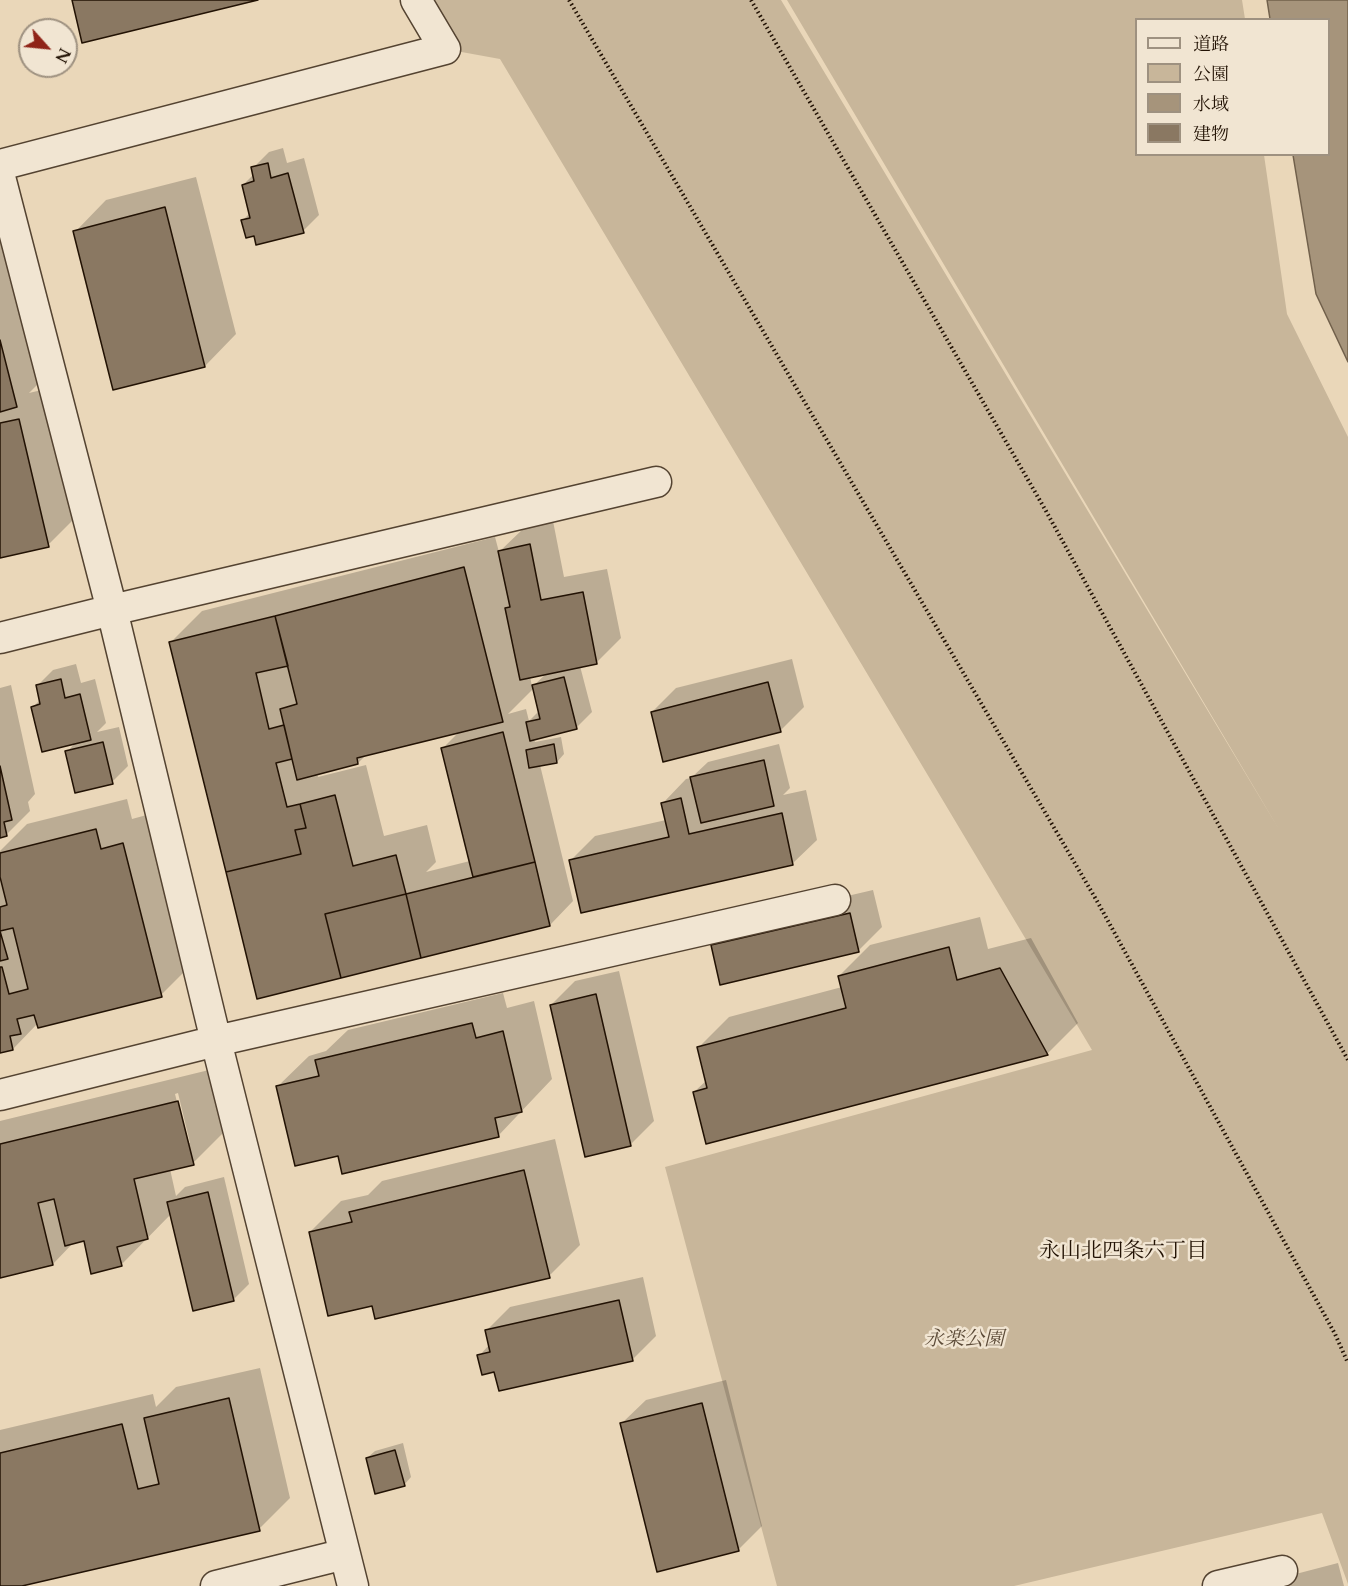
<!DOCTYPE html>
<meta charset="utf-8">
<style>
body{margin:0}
#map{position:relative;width:1348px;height:1586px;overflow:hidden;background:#ead7b9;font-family:Cardo,"Noto Serif JP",serif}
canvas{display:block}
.legend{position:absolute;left:1135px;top:18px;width:195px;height:138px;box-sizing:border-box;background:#f1e5d2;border:2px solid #9e9180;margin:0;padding:8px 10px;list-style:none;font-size:18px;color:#221204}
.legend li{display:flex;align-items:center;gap:12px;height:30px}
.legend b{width:30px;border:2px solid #9e9180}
.north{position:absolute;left:18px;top:18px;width:60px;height:60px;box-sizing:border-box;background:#f1e5d2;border:2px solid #9e9180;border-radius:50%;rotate:117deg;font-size:16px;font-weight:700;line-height:24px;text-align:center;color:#221204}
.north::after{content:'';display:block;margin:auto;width:21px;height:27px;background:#8f2418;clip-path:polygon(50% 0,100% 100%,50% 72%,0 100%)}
</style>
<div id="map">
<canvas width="1348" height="1586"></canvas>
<ul class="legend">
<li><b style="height:8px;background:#f1e5d2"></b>道路</li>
<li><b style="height:16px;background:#c8b69a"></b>公園</li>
<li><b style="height:16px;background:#a6947b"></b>水域</li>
<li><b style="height:16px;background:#8a7862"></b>建物</li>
</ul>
<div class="north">N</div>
</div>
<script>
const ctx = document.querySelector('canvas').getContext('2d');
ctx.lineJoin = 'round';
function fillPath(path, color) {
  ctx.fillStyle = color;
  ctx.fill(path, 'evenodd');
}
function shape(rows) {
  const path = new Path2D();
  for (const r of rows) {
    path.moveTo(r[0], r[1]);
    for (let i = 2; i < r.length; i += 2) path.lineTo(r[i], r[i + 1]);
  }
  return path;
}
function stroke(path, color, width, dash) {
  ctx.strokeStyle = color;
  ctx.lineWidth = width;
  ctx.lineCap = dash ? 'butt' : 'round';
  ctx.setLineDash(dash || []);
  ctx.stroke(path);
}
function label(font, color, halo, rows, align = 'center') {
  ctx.font = font + ' Cardo,"Noto Serif JP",serif';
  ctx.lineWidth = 5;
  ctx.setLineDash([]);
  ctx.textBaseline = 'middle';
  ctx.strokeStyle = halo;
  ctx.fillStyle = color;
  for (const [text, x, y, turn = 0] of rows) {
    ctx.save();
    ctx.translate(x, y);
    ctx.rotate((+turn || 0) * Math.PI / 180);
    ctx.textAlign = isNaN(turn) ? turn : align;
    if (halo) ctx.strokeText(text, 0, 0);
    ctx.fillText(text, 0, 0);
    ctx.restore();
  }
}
fillPath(shape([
 [416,0,781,0,1280,831,787,0,1242,0,1245,19,1136,20,1136,154,1264,155,1287,314,1348,437,1348,1584,1322,1513,1014,1586,777,1586,665,1167,1092,1050,500,59,445,49]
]), '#c8b69a');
const water = shape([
 [1267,0,1348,0,1348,362,1316,294,1293,155,1328,154,1328,20,1270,19,1267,0]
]);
fillPath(water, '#a6947b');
stroke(water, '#71604b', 1.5);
fillPath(shape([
 [283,148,287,163,304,158,319,215,303,231,255,234,243,220,250,213,243,185,254,174,253,168,269,152],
 [196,177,236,334,205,366,75,232,106,200],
 [0,232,12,276,9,280,23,277,47,375,29,393,50,388,79,514,48,545,0,557],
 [553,521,564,577,607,569,621,638,597,662,580,666,592,712,576,728,533,738,535,742,561,737,564,754,557,762,540,765,573,901,550,925,258,998,171,642,202,611,495,537,499,552,524,528],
 [547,673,532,687,530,676],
 [534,688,539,711,529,721,526,709,508,714],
 [460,731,442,749,470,861,426,872,436,862,427,825,384,836,366,765,318,777,317,773,358,763,367,754],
 [792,659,804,707,780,731,652,712,676,688],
 [76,664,81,683,95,679,106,723,97,732,119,727,128,766,112,782,67,752,76,742,33,707,41,699,37,686,53,670],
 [11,685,35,794,28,802,30,811,6,835,0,836,0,688],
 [779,744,790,788,783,795,806,790,817,840,793,863,582,911,571,860,595,836,666,820,663,803,686,779,691,778,708,762],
 [127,799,132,819,154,813,192,964,161,995,38,1023,13,1049,0,1052,0,851,27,824],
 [873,890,882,927,858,951,712,946,736,922],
 [980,917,988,949,1031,938,1078,1023,1047,1054,694,1092,707,1080,698,1048,729,1017,842,987,839,976,870,945],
 [619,971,654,1121,630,1145,551,1005,575,981],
 [503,993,507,1008,534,1001,552,1079,498,1136,339,1154,277,1087,309,1056,326,1051,348,1030],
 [209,1070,224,1132,193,1163,170,1169,176,1196,185,1187,224,1177,249,1284,233,1300,171,1214,121,1265,85,1240,74,1242,53,1264,0,1277,0,1121],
 [178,1093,190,1143,187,1143,175,1094],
 [555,1139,580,1245,549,1276,373,1304,310,1232,341,1201,368,1195,382,1181],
 [643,1277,656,1336,633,1359,495,1371,479,1356,489,1345,486,1331,510,1307],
 [260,1368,290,1498,259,1529,16,1586,0,1586,0,1430,153,1394,156,1407,176,1387],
 [726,1380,762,1526,738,1550,622,1423,646,1400],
 [403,1443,411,1477,404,1485,367,1458,375,1451],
 [1338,1563,1344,1586,1260,1586,1265,1582]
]), '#0003');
const building = shape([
 [72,0,258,0,82,43,72,0],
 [268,163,271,178,288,173,304,233,256,245,254,236,246,238,241,220,250,218,242,185,254,181,251,167,268,163],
 [165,207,205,367,113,390,73,231,165,207],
 [0,340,17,407,0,412,0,340],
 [19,419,49,547,0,558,0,423,19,419],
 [530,544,541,600,583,592,597,664,520,680,505,608,510,607,498,551,530,544],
 [464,567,503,722,357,758,358,764,297,780,280,709,297,704,275,616,464,567],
 [275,616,288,666,256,673,269,729,284,725,292,759,276,763,287,807,300,804,306,828,295,830,301,854,226,872,169,642,275,616],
 [564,677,577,729,530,741,526,722,540,719,532,685,564,677],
 [61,679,65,698,80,694,91,740,42,752,31,707,40,704,36,685,61,679],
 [768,682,781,732,663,762,651,712,768,682],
 [503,732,535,862,473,877,441,748,503,732],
 [103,742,113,784,75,793,65,751,103,742],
 [554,744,557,763,529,768,526,750,554,744],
 [764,760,774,806,701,823,690,777,764,760],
 [0,766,12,820,4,822,7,836,0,838,0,766],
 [335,795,353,866,396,855,406,894,325,914,341,978,257,999,226,872,301,854,295,830,306,828,300,804,335,795],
 [681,798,689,834,782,813,793,865,581,913,569,860,669,837,661,803,681,798],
 [96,829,101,849,123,843,162,997,38,1028,34,1015,17,1019,21,1034,10,1036,13,1050,0,1053,0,967,2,967,9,994,28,989,13,928,0,931,8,959,0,961,0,907,7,905,0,877,0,853,96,829],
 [535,862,550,926,421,958,406,894,535,862],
 [406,894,421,958,341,978,325,914,406,894],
 [850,913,859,952,720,985,711,945,850,913],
 [949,947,957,980,1000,968,1048,1055,706,1144,693,1092,707,1088,697,1047,846,1008,838,976,949,947],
 [596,994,631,1146,585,1157,550,1005,596,994],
 [472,1023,476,1038,503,1031,522,1112,495,1118,499,1137,342,1174,338,1156,295,1166,276,1086,319,1076,315,1060,472,1023],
 [178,1101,194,1165,134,1179,148,1239,117,1247,122,1266,91,1274,84,1241,65,1246,54,1199,38,1203,53,1265,0,1278,0,1144,178,1101],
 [524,1170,550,1278,375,1319,372,1306,328,1316,309,1232,352,1222,349,1212,524,1170],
 [208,1192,234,1301,193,1311,167,1202,208,1192],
 [619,1300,633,1361,499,1391,494,1372,482,1375,477,1355,490,1352,485,1330,619,1300],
 [229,1398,260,1531,22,1586,0,1586,0,1453,122,1424,138,1489,159,1484,144,1418,229,1398],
 [702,1403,739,1551,657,1572,620,1423,702,1403],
 [395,1450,405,1486,375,1494,366,1458,395,1450]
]);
fillPath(building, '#8a7862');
stroke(building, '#221204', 1.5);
const street = shape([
 [0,165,445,49,416,0],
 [0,177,112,610,216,1041,353,1586],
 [0,638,112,610,656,482],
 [0,1095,216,1041,835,900],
 [216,1586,345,1554],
 [1218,1586,1282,1571]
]);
stroke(street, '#544331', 33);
stroke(shape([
 [569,0,1097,901,1335,1334,1348,1363],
 [751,0,1046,511,1348,1060]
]), '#221204', 4, [1.5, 3]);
stroke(street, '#f1e5d2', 30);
label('italic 20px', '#5c4b38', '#f1e5d2', [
 ["永楽公園",964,1340]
]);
label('21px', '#221204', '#f1e5d2', [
 ["永山北四条六丁目",1123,1252]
]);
</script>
